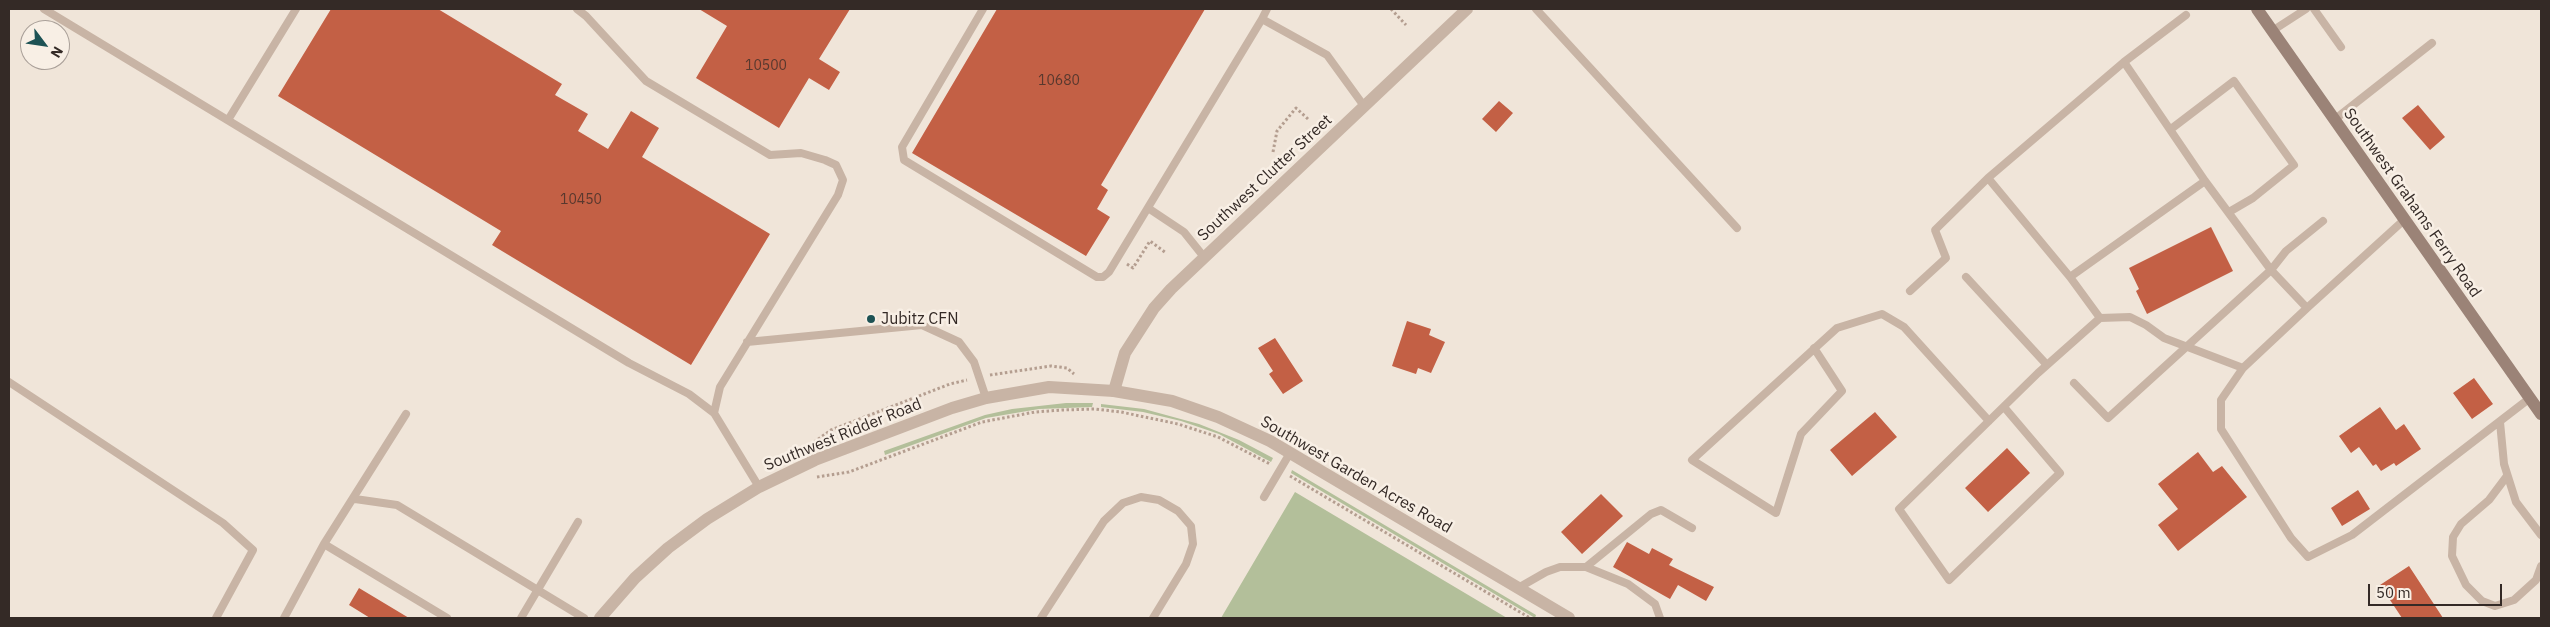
<!DOCTYPE html>
<style>
body{margin:0}
#map{position:relative;width:2550px;height:627px;overflow:hidden;background:#f0e5d9;font-family:"IBM Plex Sans",sans-serif}
canvas{display:block}
.frame{position:absolute;inset:0;border:10px solid #342a26;pointer-events:none}
.north{position:absolute;left:20px;top:20px;width:50px;height:50px;box-sizing:border-box;background:#f8efe5;border:1px solid #aaa099;border-radius:50%;rotate:121deg;font-size:14px;font-weight:700;line-height:20px;text-align:center;color:#342a26}
.north::after{content:'';display:block;margin:auto;width:18px;height:22px;background:#1d5254;clip-path:polygon(50% 0,100% 100%,50% 72%,0 100%)}
.scale{position:absolute;left:2368px;top:584px;width:134px;height:22px;box-sizing:border-box;border:2px solid #342a26;border-top:0;padding-left:6px;font-size:15px;line-height:18px;white-space:nowrap;color:#342a26;-webkit-text-stroke:4px #f8efe5;paint-order:stroke}
</style>
<div id="map">
<canvas width="2550" height="627"></canvas>
<div class="frame"></div>
<div class="north">N</div>
<div class="scale">50 m</div>
</div>
<script>
const ctx = document.querySelector('canvas').getContext('2d');
ctx.lineJoin = 'round';
function fillPath(path, color) {
  ctx.fillStyle = color;
  ctx.fill(path, 'evenodd');
}
function shape(rows) {
  const path = new Path2D();
  for (const r of rows) {
    path.moveTo(r[0], r[1]);
    for (let i = 2; i < r.length; i += 2) path.lineTo(r[i], r[i + 1]);
  }
  return path;
}
function stroke(path, color, width, dash) {
  ctx.strokeStyle = color;
  ctx.lineWidth = width;
  ctx.lineCap = dash ? 'butt' : 'round';
  ctx.setLineDash(dash || []);
  ctx.stroke(path);
}
function label(font, color, halo, rows, align = 'center') {
  ctx.font = font + ' "IBM Plex Sans",sans-serif';
  ctx.lineWidth = 5;
  ctx.setLineDash([]);
  ctx.textBaseline = 'middle';
  ctx.strokeStyle = halo;
  ctx.fillStyle = color;
  for (const [text, x, y, turn = 0] of rows) {
    ctx.save();
    ctx.translate(x, y);
    ctx.rotate((+turn || 0) * Math.PI / 180);
    ctx.textAlign = isNaN(turn) ? turn : align;
    if (halo) ctx.strokeText(text, 0, 0);
    ctx.fillText(text, 0, 0);
    ctx.restore();
  }
}
fillPath(shape([
 [1066,403,1093,403,1092,407,1039,409,986,418,885,455,884,451,985,415,1012,409],
 [1101,404,1144,409,1199,424,1239,440,1273,458,1271,462,1219,434,1181,421,1143,412,1101,407],
 [1292,470,1536,615,1535,618,1291,473],
 [1295,492,1507,618,1221,618]
]), '#b3bf9a');
fillPath(shape([
 [331,9,438,9,562,84,555,95,588,114,578,131,608,149,631,111,659,128,642,157,770,234,691,365,492,245,501,231,278,96],
 [699,9,850,9,819,59,840,72,829,90,809,78,779,128,696,78,727,26],
 [997,9,1205,9,1101,185,1108,190,1097,209,1110,217,1086,256,912,153],
 [1499,101,1513,113,1496,132,1482,119],
 [2418,105,2445,137,2430,150,2402,118],
 [2211,227,2233,271,2147,314,2136,291,2139,289,2129,268],
 [1407,321,1431,329,1429,335,1445,342,1431,373,1418,368,1416,374,1392,366],
 [1275,338,1303,381,1283,394,1269,374,1273,371,1258,348],
 [2474,378,2493,404,2472,419,2453,393],
 [2380,407,2396,430,2404,424,2421,449,2396,466,2394,463,2381,471,2376,464,2373,466,2359,447,2351,453,2339,436],
 [1875,412,1897,437,1852,476,1830,450],
 [2007,448,2030,473,1988,512,1965,488],
 [2198,452,2213,472,2222,466,2247,497,2178,551,2158,525,2178,509,2158,484],
 [2358,490,2370,509,2342,526,2331,508],
 [1601,494,1623,516,1582,554,1561,532],
 [1627,542,1649,554,1652,548,1673,559,1669,565,1714,587,1706,601,1678,585,1670,599,1613,567],
 [2409,566,2443,618,2402,618,2380,585],
 [359,588,409,618,370,618,349,605]
]), '#c36045');
stroke(shape([
 [1391,9,1406,25],
 [1273,152,1277,131,1296,108,1308,119],
 [1127,264,1133,268,1150,241,1166,253],
 [990,375,1051,366,1067,368,1074,374],
 [810,445,831,430,950,384,967,380],
 [1290,476,1530,618],
 [817,477,849,472,982,422,1035,412,1062,410,1095,409,1121,412,1178,424,1218,437,1270,464]
]), '#b49e90', 3, [2.5, 2.5]);
stroke(shape([
 [44,9,629,363,689,394,714,413,759,487],
 [577,9,586,16,646,81,770,155,801,153,825,160,836,165,843,180,838,195,720,387,714,413],
 [983,9,902,147,904,160,1097,277,1103,277,1109,272,1262,19],
 [1267,9,1262,19,1327,55,1364,106],
 [1536,9,1737,228],
 [2314,9,2341,47],
 [2272,31,2306,9],
 [2124,62,2186,15],
 [228,120,296,9],
 [2334,120,2432,43],
 [2171,129,2234,81,2294,165,2253,198,2229,212],
 [1148,208,1184,232,1204,257],
 [1966,277,2047,365],
 [2070,277,2205,181],
 [1910,291,1946,258,1935,230,1988,178],
 [2307,308,2404,220],
 [2100,318,2070,277,1988,178,2124,62,2205,181,2271,270,2307,308,2243,368,2221,400,2221,429,2291,538,2308,557,2352,535,2530,398],
 [747,342,922,325,959,342,974,362,986,398],
 [1814,348,1842,391,1801,434,1776,513,1692,460,1837,328,1882,314,1904,327,1989,421],
 [9,382,223,523,253,550,216,618],
 [2074,383,2108,418,2271,270,2286,251,2323,221],
 [2004,407,2060,473,1949,580,1899,509,2038,373,2100,318,2130,317,2146,325,2164,338,2243,368],
 [2500,422,2504,464,2516,502,2541,535],
 [2507,476,2489,500,2461,524,2453,537,2452,556,2466,585,2482,601,2495,606,2514,600,2536,580,2541,566],
 [1264,497,1290,453],
 [355,499,397,505,584,618],
 [324,544,447,618],
 [1586,567,1651,514,1661,510,1692,528],
 [1518,588,1546,572,1560,567,1586,567,1628,584,1655,604,1660,618],
 [284,618,324,544,406,414],
 [521,618,578,522],
 [1041,618,1104,521,1123,503,1141,497,1159,500,1178,511,1191,526,1193,544,1186,564,1153,618]
]), '#c8b4a5', 8);
stroke(shape([
 [1114,391,1172,401,1218,417,1270,441,1569,618]
]), '#c8b4a5', 12);
stroke(shape([
 [600,618,635,578,668,548,707,519,759,487,815,460,952,408,986,398,1049,387,1114,391,1125,353,1154,308,1171,289,1467,9]
]), '#c8b4a5', 12);
stroke(shape([
 [2257,9,2541,414]
]), '#9b8377', 12);
for (const [x, y, r, color] of [
 [871,319,5,"#1d5254"]
]) {
  const dot = new Path2D();
  dot.arc(x, y, r, 0, 2 * Math.PI);
  ctx.fillStyle = color;
  ctx.fill(dot);
  stroke(dot, '#f8efe5', 2);
}
label('14px', '#58382e', null, [
 ["10500",766,66],
 ["10680",1059,81],
 ["10450",581,200]
]);
label('16px', '#342a26', '#f8efe5', [
 ["Southwest Clutter Street",1265,178,-43],
 ["Southwest Grahams Ferry Road",2412,203,55],
 ["Southwest Ridder Road",843,435,-22],
 ["Southwest Garden Acres Road",1356,475,30]
]);
label('16px', '#342a26', '#f8efe5', [
 ["Jubitz CFN",881,319]
], 'left');
</script>
